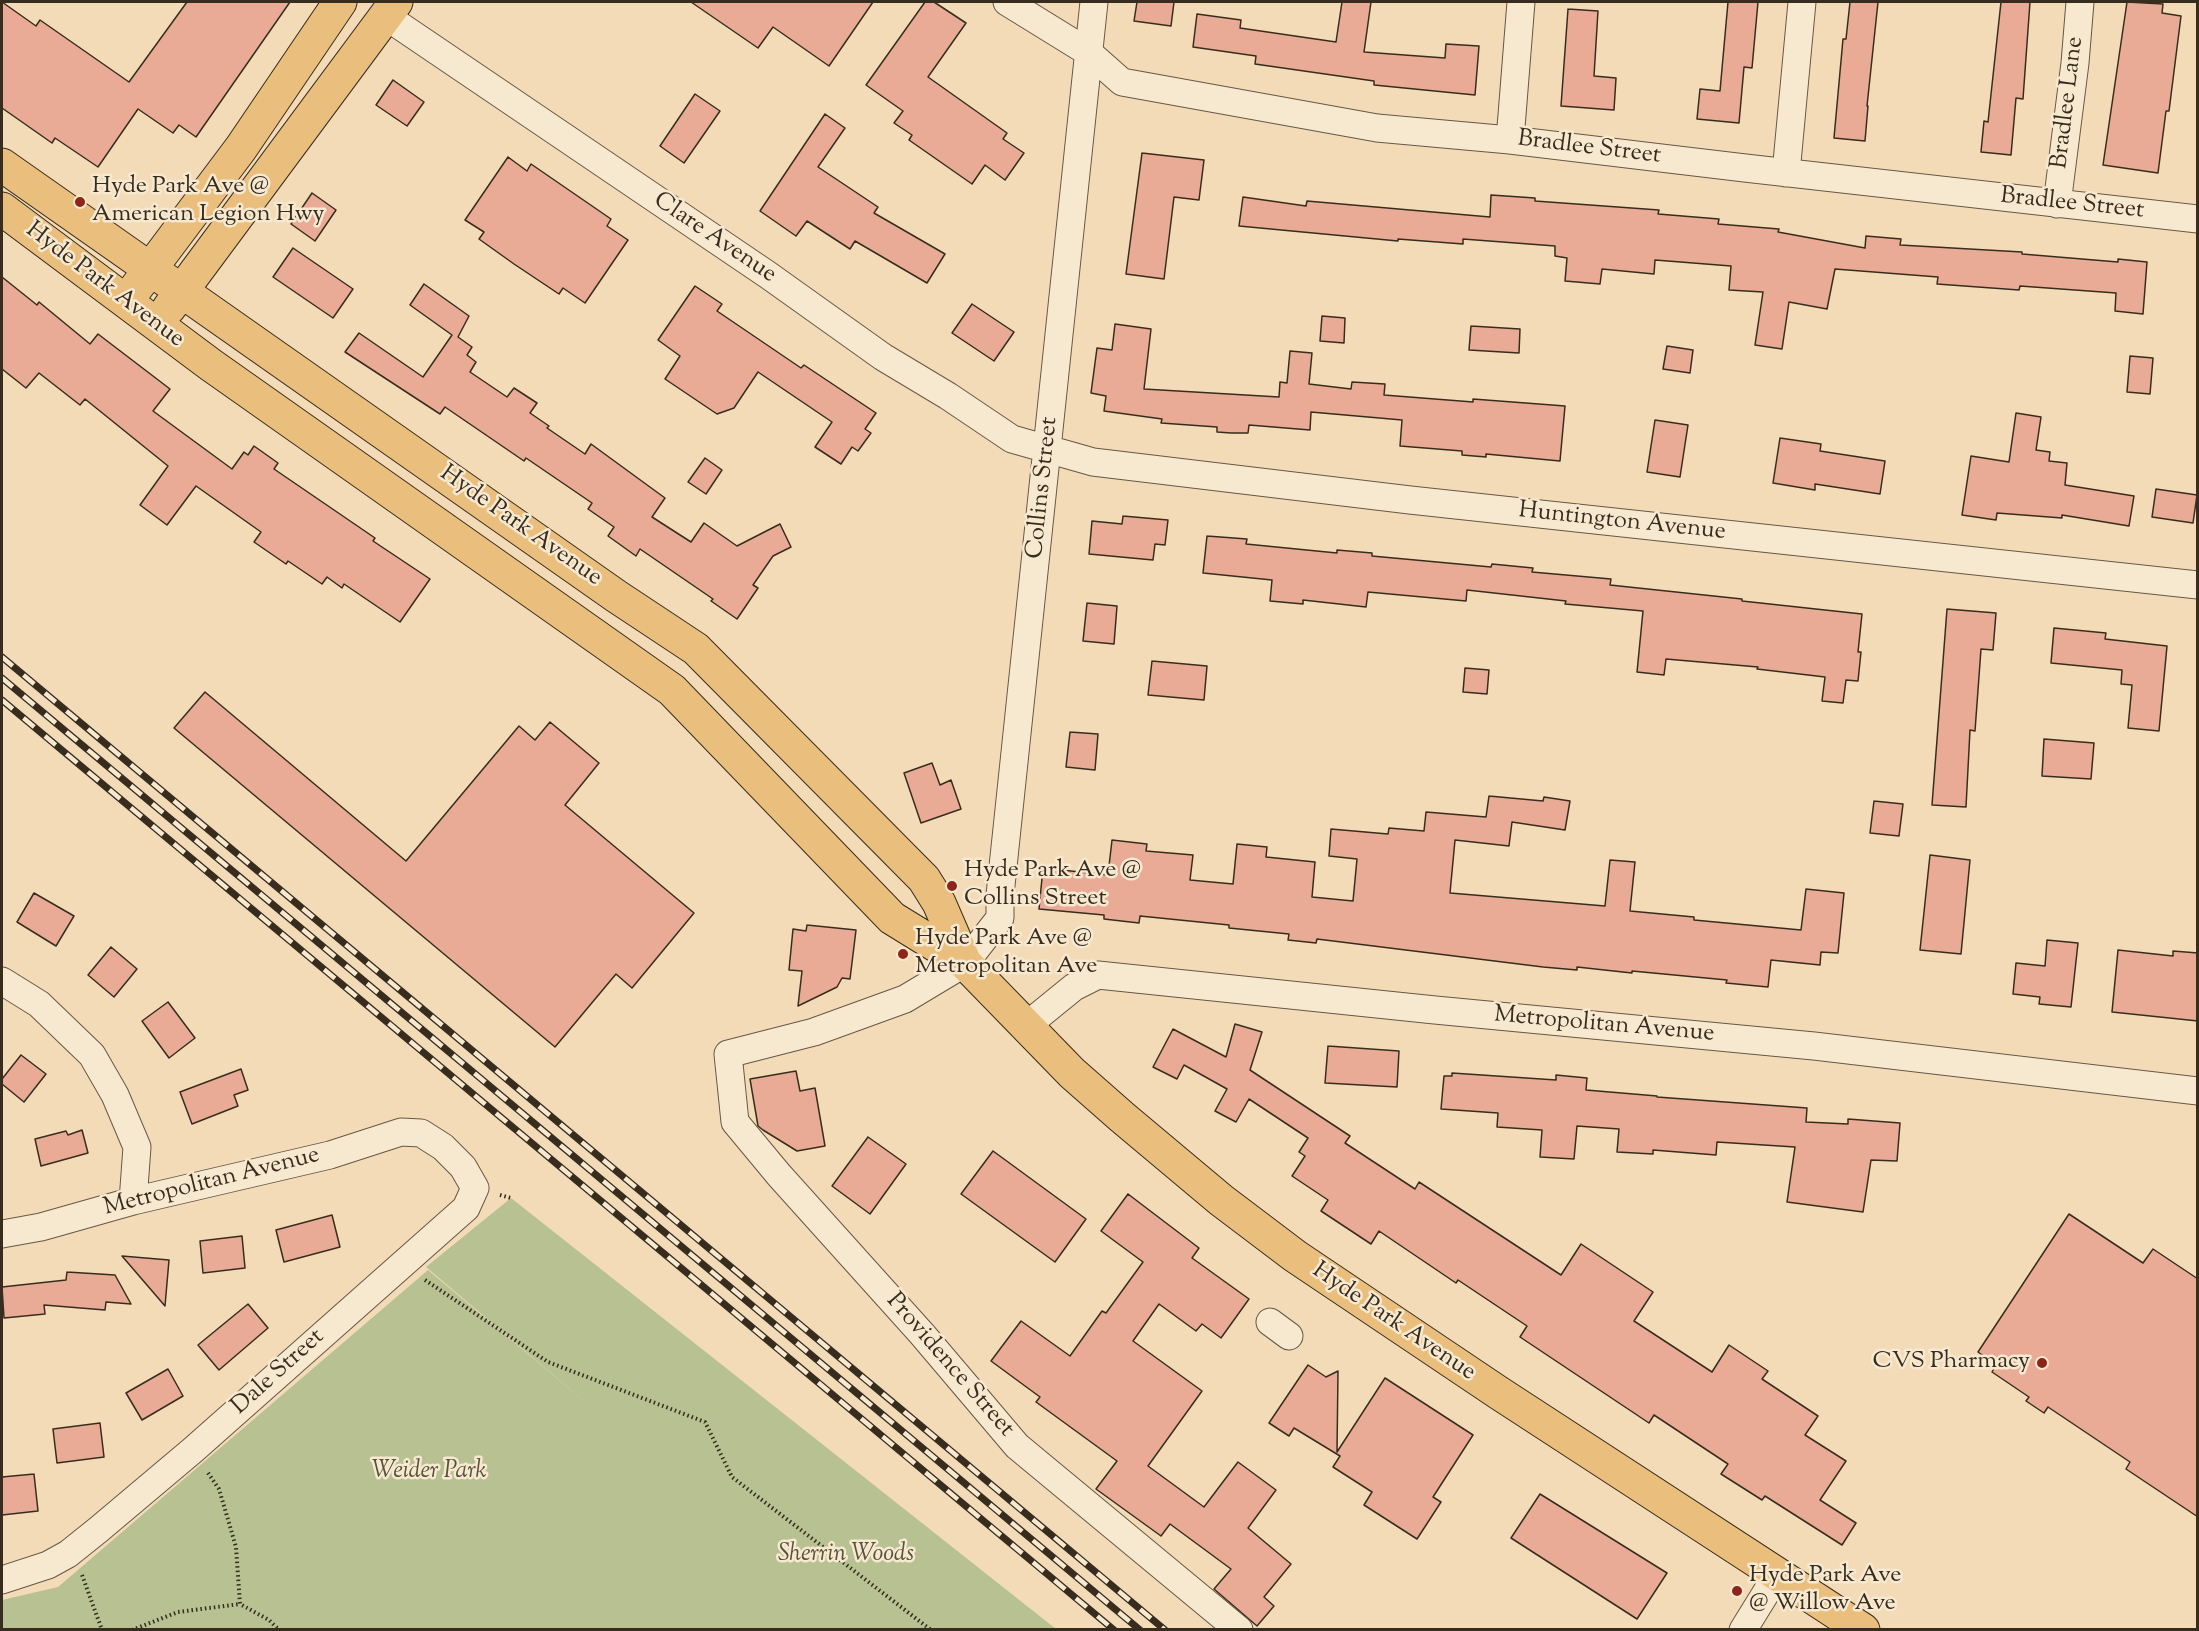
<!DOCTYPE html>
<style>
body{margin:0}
#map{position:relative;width:2199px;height:1631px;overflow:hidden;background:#f3dbb7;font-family:"Sorts Mill Goudy",serif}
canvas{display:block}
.frame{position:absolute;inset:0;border:3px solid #372d1f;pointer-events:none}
</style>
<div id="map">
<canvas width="2199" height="1631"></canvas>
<div class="frame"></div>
</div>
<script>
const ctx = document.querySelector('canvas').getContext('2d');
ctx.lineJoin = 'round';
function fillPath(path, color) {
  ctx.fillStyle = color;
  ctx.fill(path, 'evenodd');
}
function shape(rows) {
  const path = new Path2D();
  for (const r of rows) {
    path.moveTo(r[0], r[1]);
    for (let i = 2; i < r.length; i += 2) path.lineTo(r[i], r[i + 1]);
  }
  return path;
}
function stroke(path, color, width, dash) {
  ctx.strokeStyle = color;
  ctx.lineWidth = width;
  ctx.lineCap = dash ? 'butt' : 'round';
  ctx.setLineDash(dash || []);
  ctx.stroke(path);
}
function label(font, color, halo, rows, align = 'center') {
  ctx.font = font + ' "Sorts Mill Goudy",serif';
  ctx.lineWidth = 5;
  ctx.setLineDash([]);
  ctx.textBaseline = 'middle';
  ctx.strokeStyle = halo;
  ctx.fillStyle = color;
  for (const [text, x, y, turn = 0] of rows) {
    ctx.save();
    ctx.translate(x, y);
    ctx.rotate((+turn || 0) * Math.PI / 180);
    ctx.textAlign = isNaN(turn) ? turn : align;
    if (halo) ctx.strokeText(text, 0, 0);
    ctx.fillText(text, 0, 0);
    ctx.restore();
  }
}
fillPath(shape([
 [511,1198,1056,1629,2,1629,2,1600,58,1587,428,1270,597,1412,426,1267]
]), '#b7c192');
const building = shape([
 [2,2,36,26,40,20,129,82,187,2,290,2,196,137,179,125,173,133,138,109,98,167,55,138,52,143,2,108,2,2],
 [691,2,873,2,829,66,773,27,758,48,691,2],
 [925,2,934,2,966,23,928,77,1007,133,1003,139,1024,153,1005,180,985,165,972,184,909,140,912,135,894,123,903,111,866,85,925,2],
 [1137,2,1174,2,1171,26,1134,21,1137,2],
 [1342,2,1371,2,1364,52,1445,58,1446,44,1479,46,1475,95,1374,85,1374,81,1255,64,1256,56,1193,47,1197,14,1241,20,1240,28,1336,42,1342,2],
 [1728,2,1758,2,1752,68,1744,67,1739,123,1697,119,1700,89,1720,91,1728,2],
 [1850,2,1878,2,1867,106,1868,106,1865,141,1834,138,1843,39,1846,39,1850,2],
 [2001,2,2030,2,2023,99,2016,98,2011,155,1981,152,1984,121,1988,122,2001,2],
 [2127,2,2163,4,2162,13,2181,16,2169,111,2166,111,2158,173,2103,165,2127,2],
 [1568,9,1598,11,1594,76,1616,78,1614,110,1561,106,1568,9],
 [393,80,424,102,407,126,376,105,393,80],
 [695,94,720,111,684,163,660,146,695,94],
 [825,114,845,128,818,167,878,207,874,213,945,254,927,283,855,241,850,249,807,221,796,236,760,211,825,114],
 [1142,153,1204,160,1199,200,1174,197,1164,279,1126,274,1142,153],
 [508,157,527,171,531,164,611,219,607,226,628,240,585,303,563,288,559,294,514,264,479,239,484,232,465,220,508,157],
 [312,193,336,210,315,241,291,224,312,193],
 [1491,195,1535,198,1535,201,1659,210,1658,214,1719,219,1718,224,1779,229,1778,232,1865,248,1866,236,1901,239,1900,245,2022,252,2022,254,2118,262,2118,259,2147,262,2143,314,2115,311,2116,293,2020,286,2019,290,1937,284,1938,277,1835,269,1827,309,1789,302,1782,349,1755,345,1763,292,1729,290,1731,266,1655,260,1654,274,1602,269,1600,284,1565,281,1567,258,1555,256,1555,246,1463,239,1463,244,1398,239,1398,241,1239,226,1243,197,1306,206,1307,201,1490,217,1491,195],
 [293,248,353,289,333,318,273,277,293,248],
 [2,277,37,305,39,302,90,344,98,334,170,389,153,411,232,469,244,452,248,455,254,446,278,463,274,469,375,538,373,541,430,579,400,622,344,584,342,588,327,577,322,584,288,561,286,564,254,542,261,532,196,486,167,525,140,505,168,466,85,399,80,405,39,373,26,388,2,369,2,277],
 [424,284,469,316,458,337,472,347,467,355,476,362,470,372,507,397,514,388,537,403,530,413,549,426,547,428,585,454,591,444,665,498,652,517,691,542,704,523,737,546,780,524,791,547,773,556,753,585,758,588,737,619,711,601,713,599,640,549,636,556,608,536,614,527,588,509,592,503,526,458,524,461,445,407,440,414,345,352,359,333,423,377,452,335,410,305,424,284],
 [695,286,722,304,717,311,801,368,804,365,876,413,865,429,871,433,858,451,852,447,841,464,815,447,832,422,758,372,734,408,717,414,665,379,680,356,658,340,695,286],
 [972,304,1014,332,994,361,952,333,972,304],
 [1322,316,1345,318,1344,343,1320,341,1322,316],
 [1115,324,1151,329,1144,389,1279,397,1280,382,1287,383,1290,351,1312,353,1309,384,1351,389,1352,382,1385,384,1384,395,1473,402,1473,399,1565,406,1560,461,1486,454,1486,457,1462,455,1462,451,1400,446,1402,420,1311,412,1310,430,1249,425,1248,433,1231,433,1217,432,1217,427,1161,423,1162,419,1104,411,1106,396,1091,393,1097,348,1112,350,1115,324],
 [1471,326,1520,329,1519,353,1469,350,1471,326],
 [1667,346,1693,350,1690,373,1663,369,1667,346],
 [2130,356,2153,358,2150,394,2127,392,2130,356],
 [2016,413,2041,417,2036,450,2050,452,2049,461,2067,463,2065,485,2134,496,2129,526,2062,515,2062,518,1997,513,1996,520,1962,515,1971,456,2009,462,2016,413],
 [1655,420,1688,425,1680,477,1647,472,1655,420],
 [1780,438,1821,444,1820,451,1885,461,1880,494,1815,484,1815,490,1773,483,1780,438],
 [705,458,722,470,706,494,688,482,705,458],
 [2156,489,2197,495,2193,523,2152,517,2156,489],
 [1123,516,1168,520,1165,545,1155,544,1153,560,1089,554,1092,521,1122,524,1123,516],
 [1207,536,1247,539,1246,544,1337,553,1337,550,1372,553,1372,556,1491,567,1492,564,1533,568,1532,572,1611,579,1610,585,1742,599,1742,601,1862,614,1858,652,1861,652,1858,681,1846,680,1843,703,1822,701,1825,677,1757,669,1758,667,1666,659,1664,675,1637,672,1643,611,1565,604,1566,601,1467,590,1466,601,1368,592,1366,607,1303,600,1303,604,1270,601,1272,580,1203,573,1207,536],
 [1087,603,1117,606,1114,644,1083,641,1087,603],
 [1947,609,1996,613,1993,650,1981,649,1975,731,1970,730,1966,807,1932,805,1947,609],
 [2054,628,2106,633,2105,639,2167,646,2159,731,2128,728,2132,685,2121,684,2122,670,2051,663,2054,628],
 [1152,661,1207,666,1204,700,1148,695,1152,661],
 [1465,668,1489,670,1487,694,1463,692,1465,668],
 [205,692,406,861,519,726,535,740,550,722,599,763,565,805,694,913,632,988,616,974,555,1047,174,728,205,692],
 [1070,732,1098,734,1095,770,1066,767,1070,732],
 [2044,739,2094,743,2091,779,2042,776,2044,739],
 [932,763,940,785,951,780,961,809,921,823,904,773,932,763],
 [1489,796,1543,801,1544,797,1570,801,1565,830,1512,822,1509,846,1455,840,1450,893,1605,906,1610,860,1635,862,1630,911,1694,917,1694,920,1801,930,1806,889,1844,893,1838,953,1821,952,1820,965,1771,960,1768,987,1726,983,1727,980,1632,971,1632,973,1577,967,1577,970,1543,967,1317,939,1316,943,1288,940,1289,934,1229,928,1229,925,1140,916,1139,923,1104,919,1104,915,1039,909,1043,868,1108,875,1112,840,1147,844,1146,851,1193,855,1190,880,1233,884,1237,844,1267,847,1266,857,1315,862,1312,897,1353,901,1357,859,1329,856,1331,829,1388,834,1389,828,1424,831,1426,812,1486,817,1489,796],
 [1874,801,1903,804,1899,836,1870,833,1874,801],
 [1930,855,1970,860,1961,954,1920,950,1930,855],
 [34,893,74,916,56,946,17,922,34,893],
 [807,925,856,930,850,979,842,978,837,987,798,1006,802,971,789,970,793,929,806,931,807,925],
 [2047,940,2078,943,2071,1007,2039,1004,2040,997,2013,994,2016,963,2045,966,2047,940],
 [111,947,137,969,114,997,88,975,111,947],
 [2118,950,2173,956,2173,951,2198,953,2198,1021,2112,1012,2118,950],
 [168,1002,195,1038,169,1058,142,1021,168,1002],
 [1235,1024,1262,1032,1250,1070,1350,1136,1345,1143,1415,1189,1419,1182,1561,1275,1581,1244,1653,1292,1634,1321,1712,1372,1729,1345,1768,1371,1762,1379,1818,1416,1805,1435,1846,1461,1820,1500,1856,1523,1842,1545,1765,1496,1762,1500,1721,1474,1728,1464,1654,1415,1649,1423,1520,1337,1527,1326,1458,1280,1456,1283,1379,1231,1371,1244,1321,1211,1328,1200,1292,1176,1305,1156,1299,1152,1308,1138,1249,1099,1236,1122,1215,1111,1227,1089,1184,1065,1177,1079,1153,1067,1173,1029,1226,1057,1235,1024],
 [1328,1046,1399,1051,1397,1087,1325,1083,1328,1046],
 [21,1055,46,1074,24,1102,2,1084,2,1079,21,1055],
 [241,1069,248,1090,234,1095,238,1106,192,1124,180,1092,241,1069],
 [796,1071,800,1091,815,1088,825,1146,797,1151,763,1130,758,1126,750,1079,796,1071],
 [1452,1073,1556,1080,1556,1075,1587,1078,1586,1090,1657,1096,1657,1097,1807,1108,1806,1122,1848,1124,1848,1119,1900,1123,1897,1161,1871,1160,1863,1212,1787,1202,1795,1147,1717,1142,1716,1155,1653,1150,1653,1154,1617,1152,1619,1129,1577,1126,1574,1159,1540,1157,1542,1130,1497,1127,1498,1113,1441,1109,1444,1076,1452,1076,1452,1073],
 [82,1130,88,1153,41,1166,35,1139,66,1131,68,1135,82,1130],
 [868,1137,906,1164,870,1214,832,1186,868,1137],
 [993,1151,1086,1219,1055,1262,961,1194,993,1151],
 [1128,1194,1199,1248,1192,1258,1249,1299,1221,1338,1202,1324,1196,1331,1159,1304,1133,1341,1202,1391,1148,1466,1204,1507,1238,1462,1276,1490,1248,1528,1291,1564,1264,1597,1274,1606,1257,1626,1214,1589,1231,1569,1170,1524,1161,1536,1096,1489,1117,1461,1036,1402,1040,1397,991,1361,1021,1321,1070,1356,1102,1311,1106,1313,1143,1262,1101,1231,1128,1194],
 [2069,1214,2143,1263,2153,1249,2198,1279,2198,1517,2126,1469,2130,1462,2048,1407,2044,1413,2026,1401,2029,1397,1992,1372,1996,1365,1978,1352,2069,1214],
 [332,1215,340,1247,284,1262,276,1230,332,1215],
 [242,1236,245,1268,203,1273,200,1241,242,1236],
 [122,1256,169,1260,165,1306,122,1256],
 [67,1272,115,1275,131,1304,106,1302,105,1310,44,1305,45,1314,4,1318,2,1287,66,1280,67,1272],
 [248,1304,268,1328,219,1370,198,1345,248,1304],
 [1308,1365,1326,1377,1338,1371,1337,1452,1385,1378,1473,1435,1433,1497,1441,1502,1417,1539,1364,1505,1372,1492,1333,1467,1340,1456,1294,1428,1289,1436,1269,1423,1308,1365],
 [168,1369,183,1396,142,1420,126,1393,168,1369],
 [100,1423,104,1457,57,1463,53,1429,100,1423],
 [34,1474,38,1511,2,1515,2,1477,34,1474],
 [1540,1494,1667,1573,1637,1619,1511,1538,1540,1494]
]);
fillPath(building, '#eaab96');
stroke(building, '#372d1f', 1.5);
const minor = shape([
 [1007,2,1088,52,1122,82,1377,128,1510,140,1745,168,2198,219],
 [1094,2,1000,895,1000,918,965,963,905,999,814,1032,728,1054,735,1122,779,1175,922,1334,1017,1446,1239,1630],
 [387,17,768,275,883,357,948,396,1012,439,1093,462,1410,500,2198,585],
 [1510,140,1521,2],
 [1786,173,1802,2],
 [2057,204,2075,63,2080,2],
 [2,981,39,1004,92,1055,115,1095,137,1147,133,1201],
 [1026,1026,1074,987,1098,975,1435,1010,1814,1046,2198,1091],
 [2,1234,41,1227,133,1201,330,1155,401,1132,421,1133,443,1147,463,1167,475,1188,466,1208,193,1450,98,1530,68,1554,48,1565,2,1580],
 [1270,1322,1289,1336],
 [1743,1630,1777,1575]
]);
const major = shape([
 [2,165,616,596,696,649,924,879,939,903,965,963],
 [2,209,211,365,672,690,892,918,965,963,1072,1073,1122,1117,1221,1200,1295,1256,1499,1393,1863,1630],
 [136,288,241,148,340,2],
 [169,308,396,2]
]);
stroke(minor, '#665845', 29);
stroke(major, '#372d1f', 35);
stroke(shape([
 [500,1195,511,1198],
 [425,1280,548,1362,705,1422,732,1477,931,1630],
 [208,1473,219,1489,236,1547,240,1604,269,1620,279,1630],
 [82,1575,102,1630],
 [132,1630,178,1612,240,1604]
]), '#372d1f', 4, [1.5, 3]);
stroke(minor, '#f7e8d0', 27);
stroke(major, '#eabe7c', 33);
const rail = shape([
 [2,657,1165,1630],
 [2,678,1140,1630],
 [2,700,1114,1630]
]);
stroke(rail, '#372d1f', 7);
stroke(rail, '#f7e8d0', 4.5, [14]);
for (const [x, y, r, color] of [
 [80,202,6,"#8f2418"],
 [952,886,6,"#8f2418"],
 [903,954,6,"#8f2418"],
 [2042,1363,6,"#8f2418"],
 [1737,1591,6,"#8f2418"]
]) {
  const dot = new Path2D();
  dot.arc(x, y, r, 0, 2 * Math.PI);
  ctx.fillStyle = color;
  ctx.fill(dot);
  stroke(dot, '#f7e8d0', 2);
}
label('24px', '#372d1f', '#f7e8d0', [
 ["Bradlee Lane",2069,103,-83],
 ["Bradlee Street",1589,149,7],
 ["Bradlee Street",2072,205,6],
 ["Clare Avenue",714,239,34],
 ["Hyde Park Avenue",104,286,37],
 ["Collins Street",1044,488,-84],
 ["Huntington Avenue",1622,523,6],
 ["Hyde Park Avenue",520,527,35],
 ["Metropolitan Avenue",1604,1026,5],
 ["Metropolitan Avenue",212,1183,-14],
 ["Hyde Park Avenue",1393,1323,34],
 ["Providence Street",949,1366,49],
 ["Dale Street",279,1373,-42]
]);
label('24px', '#372d1f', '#f7e8d0', [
 ["Hyde Park Ave @",92,188],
 ["American Legion Hwy",92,216],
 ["Hyde Park Ave @",964,872],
 ["Collins Street",964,900],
 ["Hyde Park Ave @",915,940],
 ["Metropolitan Ave",915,968],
 ["CVS Pharmacy",2030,1363,"right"],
 ["Hyde Park Ave",1749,1577],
 ["@ Willow Ave",1749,1605]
], 'left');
label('italic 24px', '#57523c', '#f7e8d0', [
 ["Weider Park",429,1473],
 ["Sherrin Woods",846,1556]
]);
</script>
